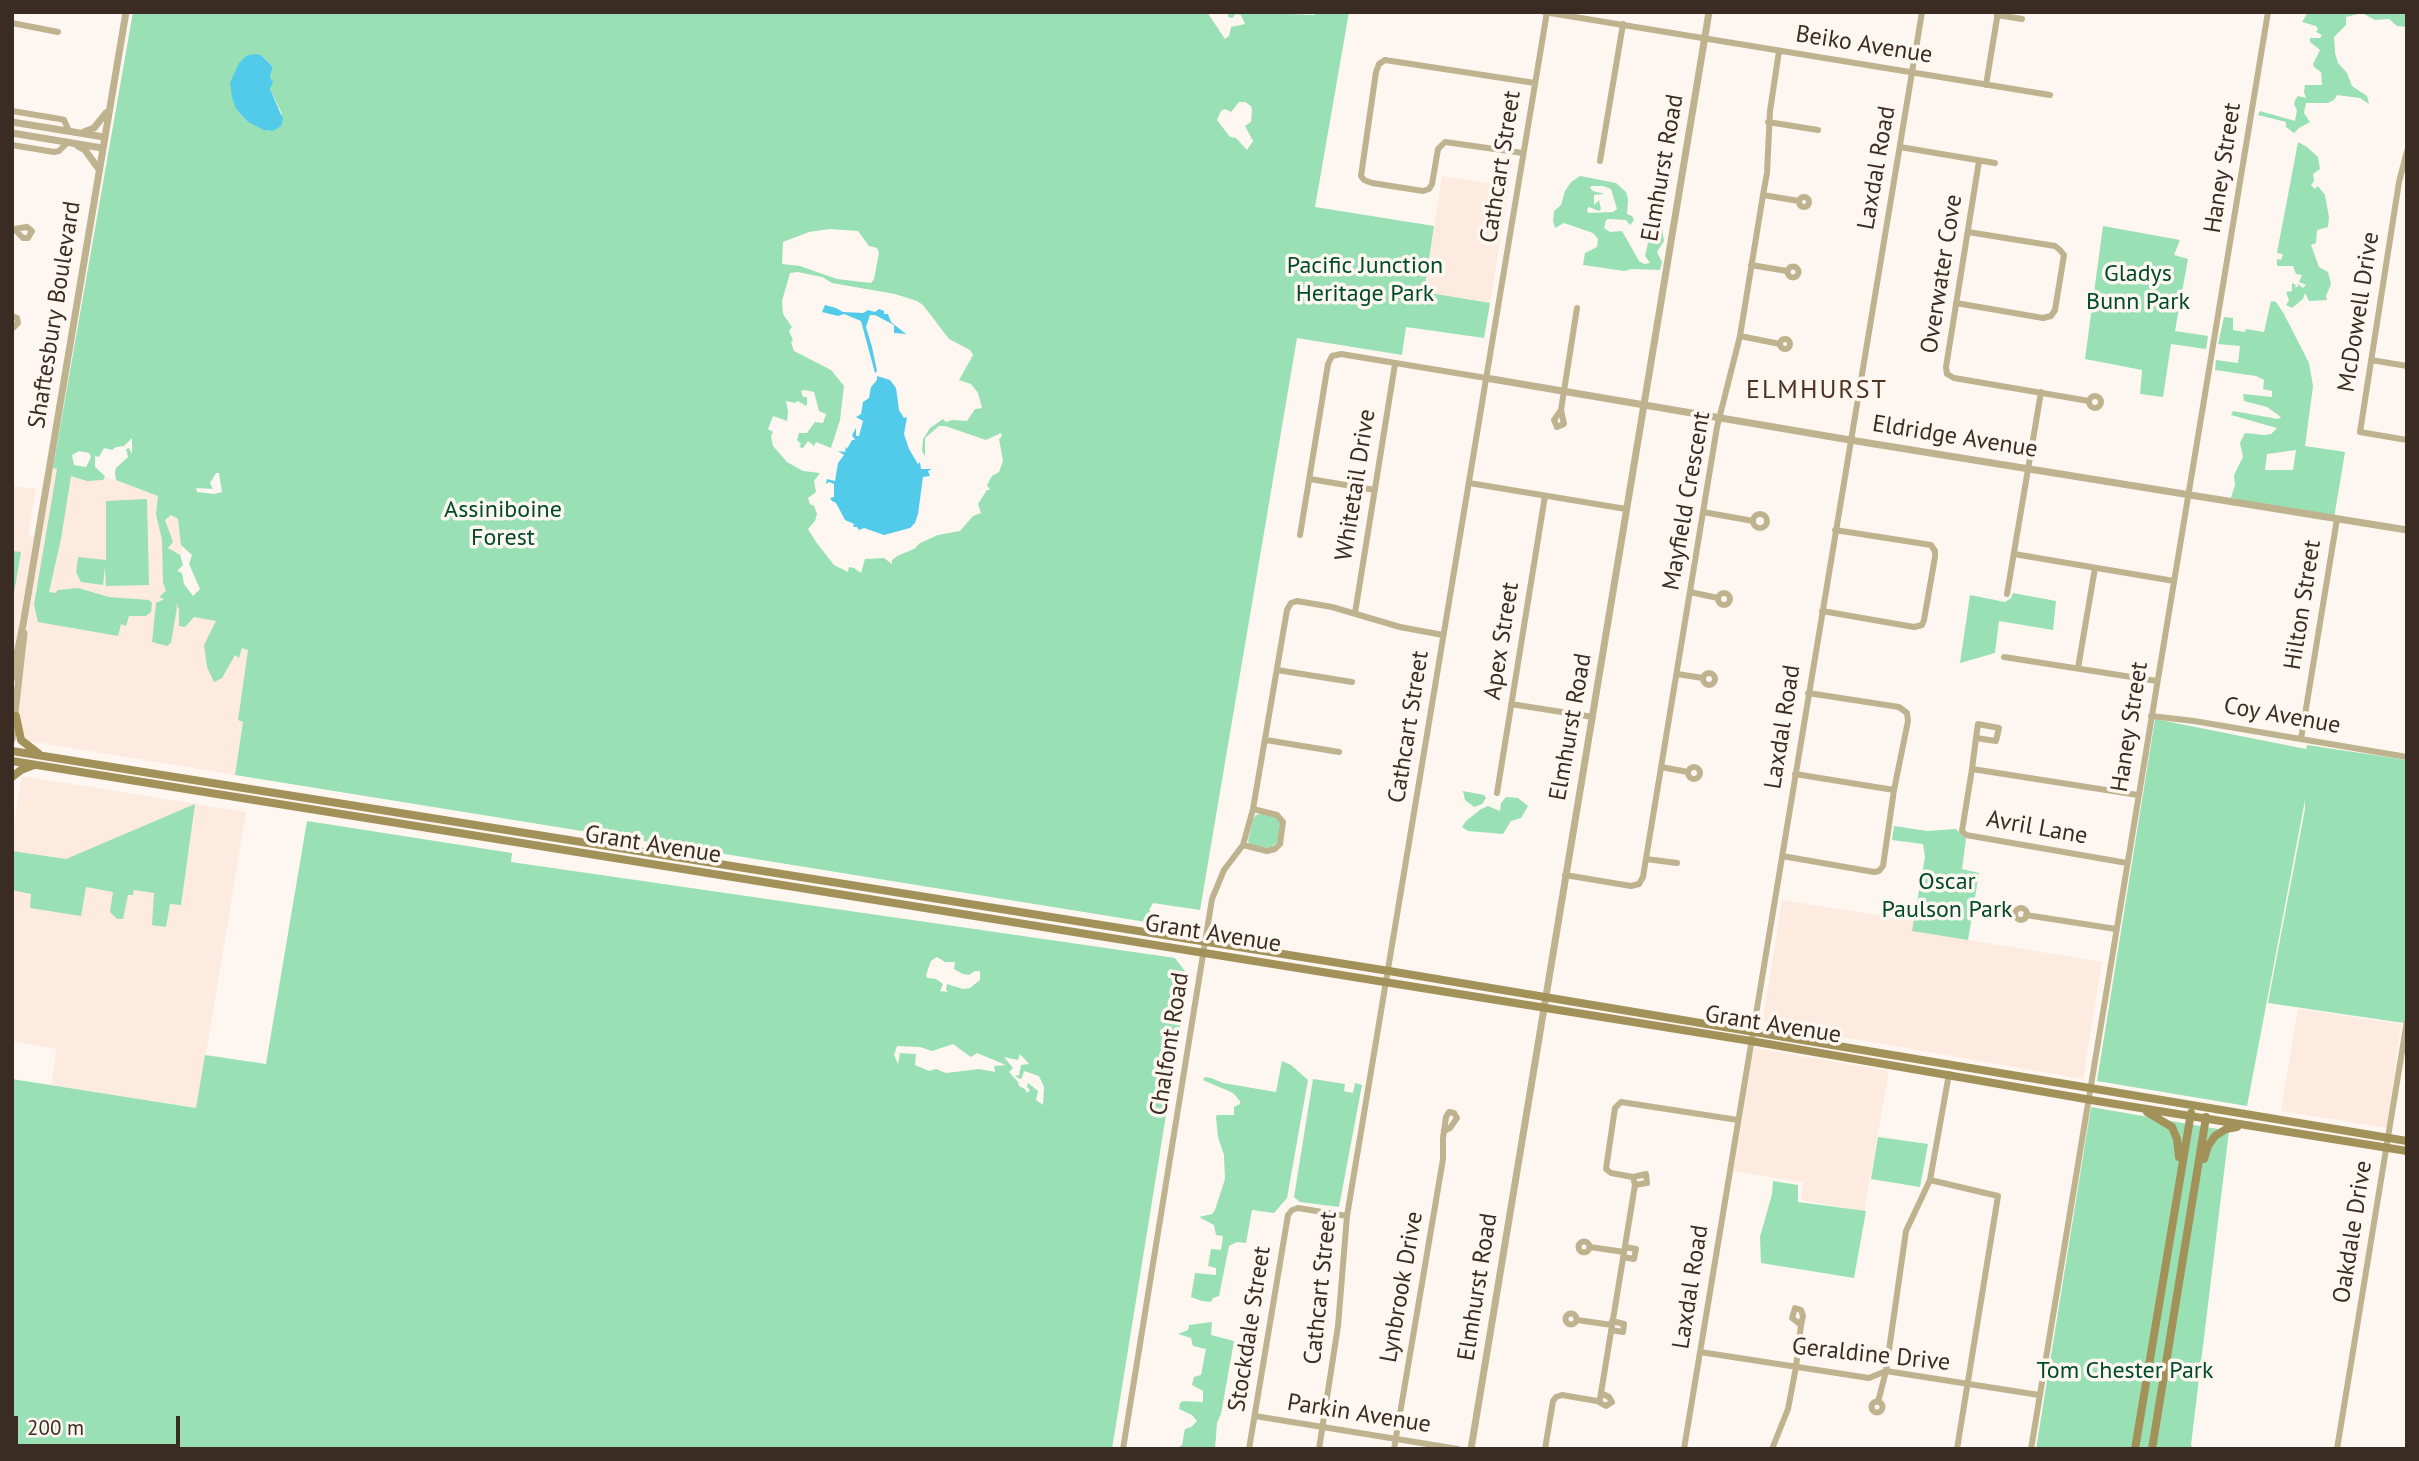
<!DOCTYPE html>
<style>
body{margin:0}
#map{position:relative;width:2419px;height:1461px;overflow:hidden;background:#fdf6f1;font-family:"PT Sans",sans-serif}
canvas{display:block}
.frame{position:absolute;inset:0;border:14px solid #3a2c23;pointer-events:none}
.scale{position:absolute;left:14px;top:1416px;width:166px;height:32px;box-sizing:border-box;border:4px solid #3a2c23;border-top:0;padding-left:9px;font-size:21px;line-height:24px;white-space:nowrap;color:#3a2c23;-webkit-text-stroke:5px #fdf6f1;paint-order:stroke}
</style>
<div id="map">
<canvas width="2419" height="1461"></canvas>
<div class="frame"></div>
<div class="scale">200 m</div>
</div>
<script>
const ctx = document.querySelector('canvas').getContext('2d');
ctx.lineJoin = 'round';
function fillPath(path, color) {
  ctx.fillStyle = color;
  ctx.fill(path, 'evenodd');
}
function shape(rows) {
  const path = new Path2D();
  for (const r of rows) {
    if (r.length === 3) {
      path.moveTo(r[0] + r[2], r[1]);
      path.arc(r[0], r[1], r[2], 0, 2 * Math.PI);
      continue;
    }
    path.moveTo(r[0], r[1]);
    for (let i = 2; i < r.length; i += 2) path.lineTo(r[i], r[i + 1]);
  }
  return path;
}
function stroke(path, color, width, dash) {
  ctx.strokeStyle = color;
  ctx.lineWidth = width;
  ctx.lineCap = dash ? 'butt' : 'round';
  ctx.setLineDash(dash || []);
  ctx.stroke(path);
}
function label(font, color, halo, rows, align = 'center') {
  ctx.font = font + ' "PT Sans",sans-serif';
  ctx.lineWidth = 7;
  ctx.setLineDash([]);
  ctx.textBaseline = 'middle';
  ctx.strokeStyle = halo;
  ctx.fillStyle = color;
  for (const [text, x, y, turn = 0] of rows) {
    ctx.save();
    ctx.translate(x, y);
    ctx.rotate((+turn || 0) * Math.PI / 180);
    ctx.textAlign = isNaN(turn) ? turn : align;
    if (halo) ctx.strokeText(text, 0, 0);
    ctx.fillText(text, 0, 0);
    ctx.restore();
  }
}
fillPath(shape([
 [1442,176,1509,187,1490,303,1424,292],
 [53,468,188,493,176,601,216,621,248,650,238,720,243,721,235,775,23,740,18,715,27,626],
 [12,486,36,489,28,535,38,537,12,678],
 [22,776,246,812,197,1108,51,1085,57,1049,12,1041,12,834],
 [1782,900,1914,921,1913,931,2102,962,2083,1079,1768,1024,1763,1020],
 [2298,1009,2401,1024,2387,1128,2281,1111],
 [1754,1048,1889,1071,1864,1211,1801,1200,1803,1182,1734,1171]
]), '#fdebe0');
fillPath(shape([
 [133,12,1207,12,1225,39,1229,36,1231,27,1245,24,1241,15,1236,14,1232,18,1228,17,1228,12,1308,12,1290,14,1313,15,1325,12,1349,12,1315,207,1434,226,1424,292,1490,303,1484,338,1406,327,1402,355,1297,338,1200,910,1153,903,1149,910,1153,914,1152,923,235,775,243,722,238,720,248,650,242,648,239,658,235,655,222,678,214,682,207,667,204,645,216,621,194,617,185,627,179,626,179,609,175,601,177,607,171,643,167,646,152,642,156,603,164,599,159,597,166,591,163,583,162,540,156,514,158,496,116,480,115,472,116,468,128,457,126,449,129,448,132,454,132,438,124,446,116,447,112,450,104,448,99,457,95,456,95,467,105,476,103,480,87,481,71,476,61,539,49,592,55,593,58,590,78,588,109,597,149,600,152,603,151,612,146,616,129,616,126,626,121,624,118,636,38,622,34,605,57,469,53,468],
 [261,55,273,67,270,76,272,80,270,89,282,114,269,131,248,122,236,109],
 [1239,102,1245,102,1251,106,1252,110,1251,122,1245,126,1253,141,1247,150,1236,138,1230,137,1217,120,1221,111,1225,109,1231,112],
 [830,229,858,231,869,246,877,248,879,253,874,279,871,283,837,279,800,266,782,264,783,242,809,232],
 [798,272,822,277,832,283,895,294,917,301,923,305,949,339,970,350,973,355,959,380,971,384,978,393,982,408,975,409,967,421,952,420,946,422,943,419,930,428,923,439,922,451,925,456,925,438,939,426,945,426,986,440,1001,433,1002,436,999,439,1003,461,999,472,992,476,987,485,990,490,987,490,978,504,981,513,973,516,960,531,938,535,920,543,914,549,897,556,892,560,892,564,884,558,865,559,861,573,854,568,849,567,848,572,834,565,816,542,808,529,815,521,817,514,814,506,810,504,808,498,816,492,814,481,820,473,803,471,787,462,773,446,771,436,773,432,768,429,773,416,787,421,788,411,786,401,795,403,798,401,806,406,807,404,807,397,803,397,801,391,804,390,814,392,819,411,826,414,823,423,815,422,807,433,799,433,797,440,801,444,799,447,803,448,808,441,814,446,816,442,831,448,840,420,844,386,831,370,794,351,791,342,793,340,789,331,792,327,783,314,782,301,790,273],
 [79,451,89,453,91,457,86,467,74,465,72,455],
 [216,473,219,473,222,492,214,494,197,492,196,488,213,489,210,483],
 [171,515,178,519,181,545,192,555,189,564,200,589,193,596,184,584,182,573,177,571,183,565,180,555,168,548,173,542,165,520],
 [2308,12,2407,12,2407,27,2397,26,2389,19,2375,20,2362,13,2346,17,2346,25,2334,37,2335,53,2338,63,2347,73,2352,86,2367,96,2369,104,2360,98,2337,95,2334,100,2328,103,2306,103,2304,113,2310,122,2299,128,2294,133,2286,127,2286,122,2258,115,2260,111,2295,121,2297,110,2294,104,2295,100,2298,96,2306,98,2304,92,2305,85,2322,85,2321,72,2314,67,2313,64,2320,50,2310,42,2310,38,2320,38,2322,35,2316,32,2318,29,2316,26,2302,22],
 [2298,142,2307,147,2318,157,2320,169,2313,174,2314,181,2311,185,2315,189,2318,186,2325,195,2329,217,2328,227,2317,230,2316,243,2311,245,2319,267,2328,272,2331,284,2326,296,2327,300,2309,301,2305,293,2303,299,2292,308,2286,305,2289,300,2286,292,2292,291,2292,283,2296,285,2295,287,2298,287,2298,284,2303,288,2306,285,2299,282,2302,275,2296,274,2293,266,2277,266,2277,259,2281,260,2283,254,2277,253],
 [1580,176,1616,183,1626,192,1628,199,1627,214,1632,216,1634,220,1630,225,1626,220,1609,219,1606,220,1604,228,1610,232,1622,231,1639,261,1644,264,1650,263,1645,256,1648,243,1642,231,1652,224,1662,227,1664,241,1657,252,1662,262,1660,270,1632,269,1624,271,1583,265,1585,253,1597,247,1598,239,1593,233,1564,223,1555,228,1553,221,1554,211,1561,205,1565,191,1571,182],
 [1591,186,1603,186,1611,189,1617,209,1613,212,1588,213,1587,209,1589,207,1599,211,1601,209,1599,200,1594,205,1594,195,1605,194,1593,191,1590,188],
 [2103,226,2180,240,2174,255,2188,259,2175,331,2208,336,2206,349,2171,344,2163,397,2140,394,2142,370,2085,359],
 [2271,301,2276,302,2284,314,2309,363,2313,386,2305,446,2345,452,2334,518,2231,498,2235,485,2234,475,2243,457,2240,443,2245,433,2264,435,2271,434,2277,428,2231,415,2233,411,2278,419,2281,417,2267,407,2244,401,2243,394,2272,397,2272,391,2263,389,2264,380,2256,376,2215,370,2216,360,2238,363,2240,346,2218,344,2224,317,2233,318,2233,330,2245,332,2246,329,2264,332],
 [2296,450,2293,470,2265,470,2267,454],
 [147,499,149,585,106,586,105,567,103,585,81,582,76,572,78,557,106,560,106,501],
 [12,551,21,552,12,605],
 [2013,593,2056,601,2053,630,1999,621,1995,653,1960,663,1970,595,2005,602,2011,598],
 [2155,719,2306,749,2307,745,2407,760,2407,1006,2404,1023,2268,1003,2305,809,2305,800,2247,1106,2097,1081],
 [1463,791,1484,795,1486,798,1482,804,1474,807,1465,800],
 [1506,797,1518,798,1528,806,1521,818,1511,821,1503,834,1468,831,1462,827,1466,821,1481,809,1488,806,1500,811,1501,803],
 [195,804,181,905,170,904,166,927,152,925,154,893,134,890,133,895,128,895,123,919,117,919,110,912,113,892,86,887,81,916,30,908,31,894,12,890,12,851,66,859],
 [1264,813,1275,816,1281,823,1278,842,1270,848,1250,845,1248,841,1253,819,1256,815],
 [307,821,512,853,511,862,1175,958,1187,974,1187,985,1112,1449,12,1449,12,1079,196,1108,205,1055,266,1064],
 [937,957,945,962,955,962,954,969,963,974,969,975,975,971,980,971,980,980,970,988,963,989,947,984,946,990,948,992,940,991,943,984,936,979,927,978,926,975,931,961],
 [953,1044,971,1057,977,1053,1006,1065,994,1066,995,1072,979,1069,946,1073,936,1069,929,1071,915,1065,916,1054,900,1053,898,1064,894,1055,897,1046,920,1047,932,1051],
 [1020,1054,1029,1064,1021,1065,1019,1075,1015,1076,1020,1079,1022,1078,1024,1071,1039,1076,1044,1087,1043,1105,1036,1100,1038,1091,1028,1083,1027,1087,1030,1090,1027,1093,1025,1089,1019,1086,1018,1082,1009,1072,1013,1068,1004,1057,1018,1060],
 [1894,826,1927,831,1956,829,1966,839,1962,869,1979,873,1968,940,1912,931,1925,857,1923,844,1892,840],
 [1282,1061,1291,1065,1308,1080,1287,1198,1274,1213,1252,1210,1246,1243,1237,1242,1229,1246,1219,1296,1213,1298,1211,1302,1202,1301,1191,1297,1195,1273,1216,1275,1216,1268,1208,1266,1211,1249,1221,1250,1223,1236,1216,1235,1214,1225,1199,1217,1212,1214,1215,1210,1225,1179,1224,1155,1218,1137,1216,1117,1217,1115,1234,1115,1234,1107,1240,1104,1240,1101,1233,1093,1203,1080,1205,1077,1211,1078,1223,1083,1276,1092],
 [1313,1079,1345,1084,1344,1091,1353,1093,1355,1083,1362,1085,1339,1207,1300,1202,1294,1197],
 [2091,1107,2229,1131,2191,1445,2193,1449,2036,1449],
 [1878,1137,1928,1144,1920,1187,1871,1179],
 [1773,1181,1798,1185,1798,1202,1866,1211,1854,1278,1761,1263,1760,1237,1772,1194],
 [1212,1322,1211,1335,1234,1341,1221,1414,1217,1423,1215,1449,1176,1449,1182,1445,1185,1429,1191,1427,1197,1421,1192,1415,1179,1409,1180,1403,1183,1401,1203,1402,1203,1391,1192,1385,1194,1377,1201,1375,1206,1349,1193,1346,1191,1338,1178,1334,1188,1330,1189,1325]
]), '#99e0b4');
fillPath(shape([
 [254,54,261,55,273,67,270,76,273,82,270,89,283,119,281,126,273,131,264,130,248,122,236,109,232,97,230,83,239,63,246,56],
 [825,305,836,308,843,312,863,313,868,310,875,312,879,309,884,311,884,314,888,314,891,322,906,334,894,333,894,325,875,315,870,315,866,327,872,347,877,371,875,373,861,321,844,314,838,316,822,312],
 [877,376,890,380,896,388,899,410,904,418,907,417,904,434,909,449,918,464,920,462,921,469,932,469,928,471,930,476,923,477,918,514,915,523,910,528,884,535,864,528,859,530,857,527,853,527,854,524,845,520,836,503,832,501,830,498,834,497,834,484,829,482,826,484,826,483,827,479,835,481,838,463,844,455,838,451,845,452,846,446,847,449,852,440,855,440,852,435,856,428,856,436,859,436,863,421,856,417,861,414,863,402,869,398,871,387,877,380]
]), '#52cbeb');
stroke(shape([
 [1544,12,2050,95],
 [1997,15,2022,19],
 [12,23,58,32],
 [1986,85,1998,12],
 [12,111,60,119,64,120,69,131],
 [1768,122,1818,130],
 [12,145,54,152,59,151,67,143],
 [1900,147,1995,163],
 [2407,151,2399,182,2360,432,2407,440],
 [1523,153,1445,142,1438,149,1432,184,1429,189,1423,191,1372,183,1364,180,1361,176,1376,72,1379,64,1385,60,1535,83],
 [1600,161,1623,24],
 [1979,161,1946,367,1947,374,1954,378,2089,401],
 [1763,195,1799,201],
 [1804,202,5],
 [27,227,32,231,28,238,23,238,14,229,27,227],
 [1751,265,1787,271],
 [1793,272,5.5],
 [1956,303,2043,318,2051,316,2055,310,2064,255,2060,250,2055,246,1968,232],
 [12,316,17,318,18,323,12,329],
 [1740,336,1780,344],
 [1785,344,5],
 [2371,360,2407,366],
 [2095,402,6],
 [1561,410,1577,308],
 [1561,410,1564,424,1557,427,1554,420,1561,410],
 [1310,479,1375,490],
 [1469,483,1626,509],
 [1703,512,1753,521],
 [1760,521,7],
 [1300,535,1328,364,1332,356,1341,354,1486,378],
 [2014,554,2174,581],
 [1690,592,1718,598],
 [1724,599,6],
 [2007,594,2041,392],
 [1822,611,1914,627,1922,625,1924,620,1935,557,1935,551,1931,545,1835,530],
 [1355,613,1395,364],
 [2004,657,2157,681],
 [2078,668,2095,568],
 [1277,670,1352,682],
 [1709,679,6],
 [1677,674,1703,678],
 [1511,704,1593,717],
 [2151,716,2194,721,2407,757],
 [2301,739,2337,519],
 [1266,740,1339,752],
 [1694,773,6],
 [1661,767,1688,772],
 [1972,769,1976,738,1978,724,1999,728,1996,741,1976,738],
 [1795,774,1894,790],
 [1497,793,1545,496],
 [1243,845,1267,851,1275,849,1280,844,1283,822,1277,815,1253,809],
 [1782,856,1874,872,1879,871,1883,866,1894,790,1908,721,1907,713,1899,707,1808,693],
 [1646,859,1677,863],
 [2127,863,1966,835,1962,831,1972,769,2138,795],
 [1565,875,1631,886,1639,884,1643,877,1717,427,1740,336,1763,195,1767,173,1770,111,1779,51],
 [2021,914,6],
 [2026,915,2116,929],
 [1633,1177,1646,1174,1647,1183,1635,1185],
 [1930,1180,1998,1196,1957,1449],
 [1584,1247,5.5],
 [1590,1247,1624,1252],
 [1623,1257,1634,1259,1636,1249,1625,1247],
 [1571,1319,5.5],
 [1577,1320,1612,1325],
 [1611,1330,1623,1332,1624,1324,1612,1321],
 [1700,1352,1869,1378,1886,1371,2039,1395],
 [1597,1401,1606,1406,1612,1402,1609,1397,1601,1393],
 [1877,1407,5.5],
 [1878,1402,1886,1371,1906,1231,1930,1180,1949,1074],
 [1255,1416,1458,1449],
 [1123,1449,1212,899,1224,870,1243,845,1253,809,1287,610,1291,603,1297,601,1332,607,1400,627,1443,635],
 [1249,1449,1288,1215,1292,1210,1298,1208,1347,1216],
 [1319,1449,1338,1326,1347,1216,1547,12],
 [1394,1449,1443,1159,1443,1138,1446,1117,1449,1112,1454,1113,1457,1118,1450,1128,1444,1131],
 [1545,1449,1553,1401,1556,1397,1562,1395,1597,1401,1600,1399,1635,1185,1633,1177,1611,1173,1606,1169,1615,1108,1621,1102,1738,1120],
 [1684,1449,1922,12],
 [1772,1449,1788,1409,1796,1367,1801,1325,1803,1316,1801,1310,1795,1308,1792,1318,1801,1325],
 [2031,1449,2268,12],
 [2337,1449,2407,1021]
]), '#beb38e', 6);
stroke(shape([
 [12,122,104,137],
 [84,132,94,128,106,113],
 [12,133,102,148],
 [78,146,85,150,98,168],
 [1486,378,1850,440,2407,530],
 [12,678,23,625,126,12],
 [12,739,24,633],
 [1471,1449,1709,12]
]), '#beb38e', 7);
stroke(shape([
 [16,716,21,740,39,754],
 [12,751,1389,971,2407,1141],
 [12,761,1751,1041,2097,1101,2407,1151],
 [12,777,21,770,34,765],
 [2147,1112,2172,1127,2177,1139,2179,1157],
 [2204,1159,2208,1146,2215,1136,2226,1129,2237,1127],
 [2135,1449,2191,1113],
 [2152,1449,2206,1117]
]), '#a29259', 8);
label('24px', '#3a2c23', '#fdf6f1', [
 ["Beiko Avenue",1864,45,9],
 ["Cathcart Street",1501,167,-81],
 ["Elmhurst Road",1663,168,-80],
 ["Laxdal Road",1877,168,-80],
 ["Haney Street",2223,168,-81],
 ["Overwater Cove",1942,274,-81],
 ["McDowell Drive",2359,312,-81],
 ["Shaftesbury Boulevard",55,315,-81],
 ["Eldridge Avenue",1955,437,9],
 ["Whitetail Drive",1356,485,-81],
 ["Mayfield Crescent",1687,501,-80],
 ["Hilton Street",2303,605,-81],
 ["Apex Street",1502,641,-81],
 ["Coy Avenue",2282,716,10],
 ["Cathcart Street",1409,727,-81],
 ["Elmhurst Road",1571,727,-80],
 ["Laxdal Road",1783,727,-81],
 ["Haney Street",2130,727,-81],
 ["Avril Lane",2037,828,10],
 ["Grant Avenue",653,845,9],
 ["Grant Avenue",1213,934,9],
 ["Grant Avenue",1773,1025,9],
 ["Chalfont Road",1170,1044,-81],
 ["Oakdale Drive",2353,1232,-81],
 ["Lynbrook Drive",1402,1287,-80],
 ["Elmhurst Road",1478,1287,-81],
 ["Laxdal Road",1691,1287,-81],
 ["Cathcart Street",1321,1288,-84],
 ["Stockdale Street",1250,1329,-81],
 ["Geraldine Drive",1871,1355,6],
 ["Parkin Avenue",1359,1414,9]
]);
label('24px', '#004b2a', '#fdf6f1', [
 ["Pacific Junction",1365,266],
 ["Heritage Park",1365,294],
 ["Gladys",2138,274],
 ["Bunn Park",2138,302],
 ["Assiniboine",503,510],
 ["Forest",503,538],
 ["Oscar",1947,882],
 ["Paulson Park",1947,910],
 ["Tom Chester Park",2125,1371]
]);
ctx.letterSpacing = '2px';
label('26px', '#4e3320', '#fdf6f1', [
 ["ELMHURST",1817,391]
]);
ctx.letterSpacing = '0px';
</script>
